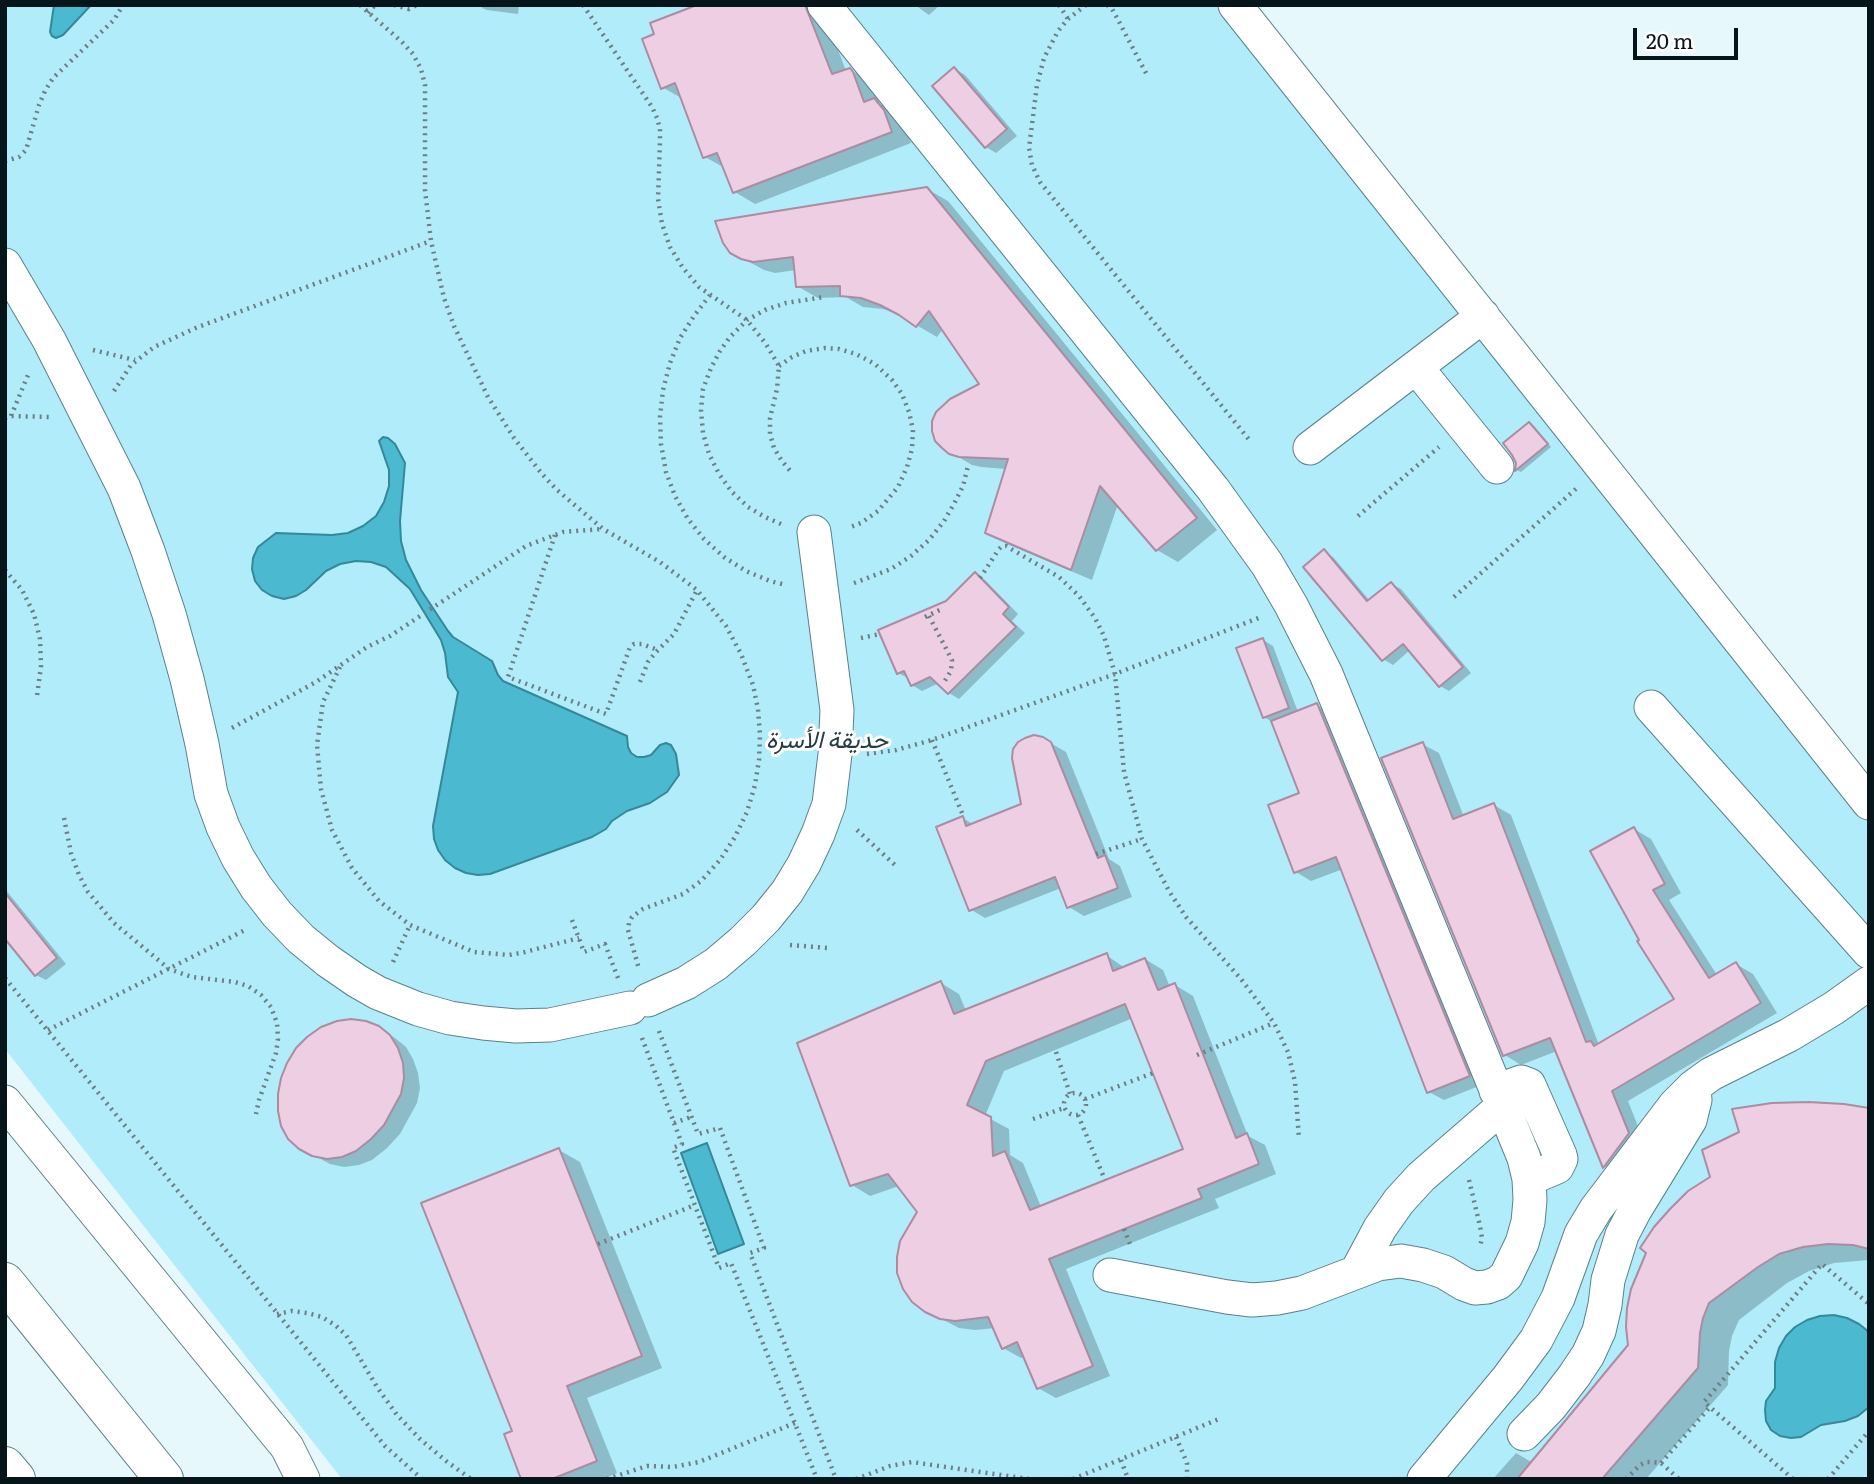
<!DOCTYPE html>
<meta charset="utf-8">
<style>
body{margin:0}
#map{position:relative;width:1874px;height:1484px;overflow:hidden;background:#e7f8fc;font-family:Literata,serif}
canvas{display:block}
.frame{position:absolute;inset:0;border:7px solid #061519;pointer-events:none}
.scale{position:absolute;left:1633px;top:28px;width:105px;height:32px;box-sizing:border-box;border:4px solid #061519;border-top:0;padding-left:9px;font-size:21px;line-height:24px;white-space:nowrap;color:#061519;-webkit-text-stroke:5px #fff;paint-order:stroke}
</style>
<div id="map">
<canvas width="1874" height="1484"></canvas>
<div class="frame"></div>
<div class="scale">20 m</div>
</div>
<script>
const ctx = document.querySelector('canvas').getContext('2d');
ctx.lineJoin = 'round';
function fillPath(path, color) {
  ctx.fillStyle = color;
  ctx.fill(path, 'evenodd');
}
function shape(rows) {
  const path = new Path2D();
  for (const r of rows) {
    if (r.length === 3) {
      path.moveTo(r[0] + r[2], r[1]);
      path.arc(r[0], r[1], r[2], 0, 2 * Math.PI);
      continue;
    }
    path.moveTo(r[0], r[1]);
    for (let i = 2; i < r.length; i += 2) path.lineTo(r[i], r[i + 1]);
  }
  return path;
}
function stroke(path, color, width, dash) {
  ctx.strokeStyle = color;
  ctx.lineWidth = width;
  ctx.lineCap = dash ? 'butt' : 'round';
  ctx.setLineDash(dash || []);
  ctx.stroke(path);
}
function label(font, color, halo, rows, align = 'center') {
  ctx.font = font + ' Literata,Vazirmatn,serif';
  ctx.lineWidth = 6;
  ctx.setLineDash([]);
  ctx.textBaseline = 'middle';
  ctx.strokeStyle = halo;
  ctx.fillStyle = color;
  for (const [text, x, y, turn = 0] of rows) {
    ctx.save();
    ctx.translate(x, y);
    ctx.rotate((+turn || 0) * Math.PI / 180);
    ctx.textAlign = isNaN(turn) ? turn : align;
    if (halo) ctx.strokeText(text, 0, 0);
    ctx.fillText(text, 0, 0);
    ctx.restore();
  }
}
fillPath(shape([
 [5,5,1250,5,1869,786,1869,1479,342,1479,5,1049]
]), '#b0ecfa');
const water = shape([
 [54,5,91,5,63,35,56,38,52,36,50,32,54,5],
 [383,437,388,438,395,444,405,463,400,521,401,541,406,560,421,590,448,631,453,637,492,661,498,675,503,681,627,736,628,747,631,753,637,757,644,757,651,755,660,745,666,743,671,745,676,754,679,775,667,792,650,803,627,811,612,821,606,829,592,837,490,874,478,875,466,873,455,868,445,860,438,850,434,839,433,826,458,692,448,677,445,653,441,640,410,589,386,567,371,562,356,561,340,564,326,571,306,590,296,596,284,599,272,596,262,590,255,581,252,569,253,558,258,547,276,533,332,535,348,533,363,526,376,516,384,502,389,486,389,470,379,441,383,437],
 [707,1143,744,1244,718,1254,681,1153,707,1143],
 [1834,1315,1847,1318,1859,1324,1869,1332,1869,1407,1858,1416,1845,1421,1821,1425,1801,1437,1791,1438,1780,1436,1771,1430,1766,1421,1765,1410,1766,1401,1775,1388,1775,1362,1779,1348,1786,1336,1795,1327,1807,1320,1820,1316,1834,1315]
]);
fillPath(water, '#4bb9d0');
stroke(water, '#368899', 2);
fillPath(shape([
 [483,5,519,5,518,14,487,10,482,8],
 [687,5,807,5,825,15,846,71,849,69,870,81,880,104,895,112,904,123,911,143,755,204,735,192,725,168,705,157,683,99,662,87,657,35,689,10],
 [915,5,940,5,929,15],
 [955,69,965,75,1017,136,996,153,986,147],
 [927,189,948,201,1217,530,1178,562,1157,550,1118,504,1092,580,1007,544,987,532,1006,469,981,467,972,465,950,452,981,385,943,329,937,337,918,326,935,305,903,316,883,309,863,307,846,297,818,298,797,286,796,270,775,273,764,270,742,258],
 [1529,424,1534,426,1551,447,1521,472,1517,470,1518,463],
 [1324,552,1333,557,1370,601,1391,584,1401,589,1471,673,1449,691,1440,686,1410,650,1393,665,1383,659],
 [975,575,985,580,1018,614,1012,621,1025,633,959,699,949,693,939,683,922,691,912,685,910,679,898,673,947,602],
 [1263,640,1273,646,1298,712,1317,705,1332,714,1484,1084,1444,1100,1429,1092,1343,869,1311,881,1296,872,1301,794,1274,723,1264,717],
 [1042,738,1066,752,1109,859,1120,866,1132,897,1084,916,1069,907,1061,888,985,918,970,909,963,818,974,825,1023,805],
 [1422,744,1439,753,1464,817,1494,805,1511,815,1599,1045,1676,1000,1634,829,1651,839,1681,893,1669,900,1717,975,1736,964,1753,974,1777,1013,1628,1101,1645,1144,1621,1176,1605,1167,1557,1051,1521,1065,1505,1055],
 [5,889,66,964,46,980,36,975,5,936],
 [1106,955,1125,968,1145,959,1163,970,1170,987,1175,985,1193,996,1248,1136,1265,1145,1276,1174,1215,1199,1219,1208,1066,1269,1110,1376,1056,1398,1038,1388,1025,1357,1021,1358,1003,1348,995,1328,975,1330,959,1328,926,1311,919,1212,899,1186,870,1196,852,1185,941,983,959,994,966,1011],
 [1133,1018,1185,1150,1041,1207,1023,1163,1010,1155,1009,1129,985,1116,1004,1071],
 [378,1028,395,1038,406,1047,413,1059,418,1073,420,1088,417,1103,400,1134,387,1148,372,1160,359,1165,344,1167,330,1164,300,1148],
 [1869,1110,1869,1260,1834,1263,1809,1271,1787,1283,1739,1320,1732,1336,1729,1351,1728,1385,1646,1479,1493,1479,1516,1453,1533,1463],
 [559,1150,580,1162,662,1368,587,1398,617,1473,603,1479,523,1479,514,1432]
]), '#0003');
const building = shape([
 [697,5,805,5,832,74,850,68,853,72,864,102,874,98,884,110,892,132,733,193,717,153,703,158,675,83,661,89,642,39,654,34,650,23,697,5],
 [954,67,1007,129,985,148,932,86,954,67],
 [927,187,1197,518,1156,551,1100,486,1071,570,985,533,1008,459,959,457,949,454,942,448,935,441,932,431,932,421,936,412,950,399,979,384,929,311,916,327,899,315,880,305,861,298,840,296,840,286,796,287,793,257,753,262,741,259,730,253,723,243,715,221,927,187],
 [1529,422,1548,444,1515,471,1516,463,1512,455,1503,443,1529,422],
 [1324,549,1367,601,1391,582,1463,667,1439,687,1403,644,1382,661,1303,567,1324,549],
 [975,572,1009,607,1003,614,1016,627,948,694,930,677,911,686,904,671,897,674,878,630,946,601,975,572],
 [1263,638,1289,708,1263,718,1236,648,1263,638],
 [1317,703,1470,1076,1427,1093,1336,857,1294,873,1268,805,1299,793,1271,721,1317,703],
 [1034,735,1043,737,1051,742,1098,858,1105,855,1118,888,1067,908,1055,877,969,911,936,827,963,816,966,826,1021,804,1012,758,1013,749,1018,742,1025,738,1034,735],
 [1423,742,1453,819,1494,803,1586,1042,1591,1041,1594,1046,1674,999,1637,941,1639,940,1590,851,1634,827,1665,884,1653,890,1709,978,1736,962,1761,1003,1612,1091,1629,1133,1603,1168,1550,1038,1503,1056,1381,758,1423,742],
 [5,893,57,958,35,976,5,939,5,893],
 [1107,953,1113,971,1145,958,1158,990,1175,983,1236,1138,1247,1133,1259,1164,1198,1189,1202,1198,1049,1259,1093,1366,1037,1389,1017,1342,1002,1349,988,1317,955,1321,940,1319,925,1312,912,1302,903,1289,897,1273,897,1257,900,1241,917,1212,888,1174,850,1186,797,1043,941,981,954,1014,1107,953],
 [1125,1004,1183,1149,1030,1210,1005,1151,993,1156,991,1117,967,1105,986,1061,1125,1004],
 [351,1019,366,1021,379,1026,390,1035,398,1048,403,1063,404,1078,401,1094,384,1125,371,1139,356,1151,342,1157,327,1159,312,1156,299,1149,288,1139,281,1126,278,1111,278,1094,281,1078,287,1063,296,1048,307,1037,321,1027,337,1021,351,1019],
 [1808,1102,1844,1104,1869,1108,1869,1249,1853,1245,1828,1244,1803,1247,1779,1254,1758,1267,1709,1303,1703,1318,1700,1333,1698,1368,1602,1479,1517,1479,1628,1345,1626,1327,1627,1308,1631,1289,1646,1253,1640,1248,1654,1227,1670,1209,1688,1191,1710,1177,1702,1150,1739,1132,1732,1109,1772,1103,1808,1102],
 [559,1148,642,1356,567,1386,597,1461,552,1479,521,1479,504,1434,512,1431,421,1203,559,1148]
]);
fillPath(building, '#eecee3');
stroke(building, '#ab8ca0', 2);
const minor = shape([
 [824,5,1213,489,1267,564,1291,605,1326,674,1524,1158,1529,1179,1530,1200,1528,1222,1522,1243,1506,1276,1498,1283,1487,1287,1475,1288,1464,1284,1444,1272,1423,1265,1401,1261,1378,1264,1302,1293,1277,1298,1252,1300,1227,1297,1110,1275],
 [1235,5,1869,803],
 [5,265,49,340,124,488,148,551,169,614,187,679,202,744,211,794,223,827,238,858,256,887,277,914,301,939,328,961,357,981,378,993,418,1009,450,1018,483,1023,516,1026,550,1025,630,1008],
 [1416,367,1497,467],
 [1310,448,1483,316],
 [1651,707,1869,952],
 [648,1000,686,983,716,964,743,941,766,918,787,892,804,864,818,834,829,804,835,754,837,710,814,532],
 [1496,1091,1521,1082,1529,1085,1560,1155,1561,1159,1557,1167,1529,1179],
 [5,1102,287,1447,303,1479],
 [1357,1271,1380,1228,1399,1201,1421,1177,1503,1106],
 [1524,1434,1551,1406,1574,1376,1588,1355,1599,1331,1605,1305,1608,1280,1622,1235,1635,1210,1690,1120,1695,1100,1694,1089],
 [1424,1479,1508,1378,1536,1340,1558,1298,1581,1234,1596,1209,1675,1105,1693,1087,1711,1074,1789,1035,1834,1008,1869,983]
]);
const major = shape([
 [5,1282,164,1479],
 [5,1466,16,1479]
]);
stroke(minor, '#5a818a', 35);
stroke(major, '#5a818a', 40);
stroke(shape([
 [360,5,402,42,413,54,421,69,425,85,425,190,431,241,444,298,454,326,488,397,514,438,542,474,557,490,603,529,660,562,697,590,726,626,741,654,753,685,758,709,760,735,759,760,755,785,747,812,735,837,720,860,701,881,683,894,643,909,632,917,629,923,628,930,639,969],
 [394,5,409,9,417,5],
 [583,5,652,107,657,118,660,129,660,141,658,199,662,224,670,247,683,268,699,287,747,320,766,344,779,366,777,389,770,418,770,434,774,448,782,461,792,473],
 [1059,5,1068,19],
 [1086,5,1068,19,1058,31,1044,58,1037,85,1029,148,1032,165,1040,182,1251,442],
 [1107,5,1112,9,1116,16,1147,75],
 [368,13,375,5],
 [5,161,19,157,26,150,39,105,45,91,53,78,114,20,123,5],
 [710,295,694,316,680,338,670,363,663,390,660,417,661,444,666,472,675,496,688,519,704,539,724,557,746,571,770,581,786,585],
 [93,350,135,360],
 [779,366,792,357,806,351,825,348,839,349,856,354,875,364,892,380,902,394,909,412,913,430,912,449,907,467,898,487,878,511,861,523,848,528],
 [114,391,131,365,154,347,198,327,431,241],
 [11,416,28,375],
 [5,418,11,416,49,417],
 [1358,516,1439,447],
 [781,524,765,517,748,507,732,492,719,474,709,454,703,433,701,410,703,389,711,368,720,351,730,337,747,320,765,310,786,303,824,297],
 [555,535,508,677,606,714,630,647,634,644,642,644,658,650],
 [5,570,22,590,34,614,40,639,41,666,37,696],
 [980,578,999,549,1002,546,1006,546,1059,577,1079,596,1095,618,1104,636,1115,674,1124,772,1142,839,1169,891,1186,917,1241,979,1274,1023,1288,1052,1295,1082,1299,1139],
 [854,583,891,569,911,556,929,540,944,521,954,504,963,486,968,466],
 [1454,597,1578,487],
 [929,616,952,660,951,671,944,682],
 [925,617,944,608],
 [861,638,880,634],
 [340,667,323,702,317,745,321,789,332,830,352,868,379,901,410,925,474,952,509,955,525,952,579,938],
 [640,682,648,662,655,653,674,634,697,590],
 [232,728,316,682,367,647,390,636,526,546,563,532,602,529],
 [932,740,962,813],
 [867,754,896,750,932,740,1115,674,1261,617],
 [64,818,71,853,79,875,88,892,114,923,169,969,192,977,235,982,248,986,261,995,271,1007,277,1023,278,1039,276,1053,259,1100,256,1114],
 [857,830,895,865],
 [1096,854,1142,839],
 [572,920,584,952,605,944,618,978],
 [790,945,828,948],
 [393,962,410,925],
 [5,978,385,1446,422,1479],
 [48,1030,247,929],
 [659,1031,698,1134,720,1128,764,1248,750,1253,836,1479],
 [642,1038,682,1144,673,1148,719,1268,731,1263,817,1479],
 [1056,1052,1070,1094],
 [1197,1055,1274,1023],
 [1075,1104,11],
 [1085,1099,1153,1073],
 [1078,1115,1105,1180],
 [1033,1119,1064,1108],
 [674,1123,691,1117],
 [1469,1180,1480,1226,1482,1238,1480,1246],
 [1124,1229,1130,1244],
 [598,1244,695,1205],
 [277,1314,292,1311,307,1313,322,1317,335,1325,346,1335,377,1387,397,1415,420,1439,446,1461,471,1479],
 [1176,1437,1187,1463,1187,1479],
 [1121,1460,1128,1479],
 [1661,1463,1710,1407],
 [607,1479,647,1466,673,1467,699,1462,795,1423],
 [856,1479,890,1466,912,1462,1029,1479],
 [1073,1479,1219,1419],
 [1626,1479,1640,1465,1646,1462,1653,1462,1661,1463,1679,1479],
 [1793,1479,1704,1402,1822,1264,1869,1304],
 [1828,1479,1869,1431]
]), '#6e7e82', 4.5, [2, 5]);
stroke(minor, '#fff', 33);
stroke(major, '#fff', 38);
label('italic 24px', '#253e44', '#fff', [
 ["حديقة الأسرة",827,741]
]);
</script>
